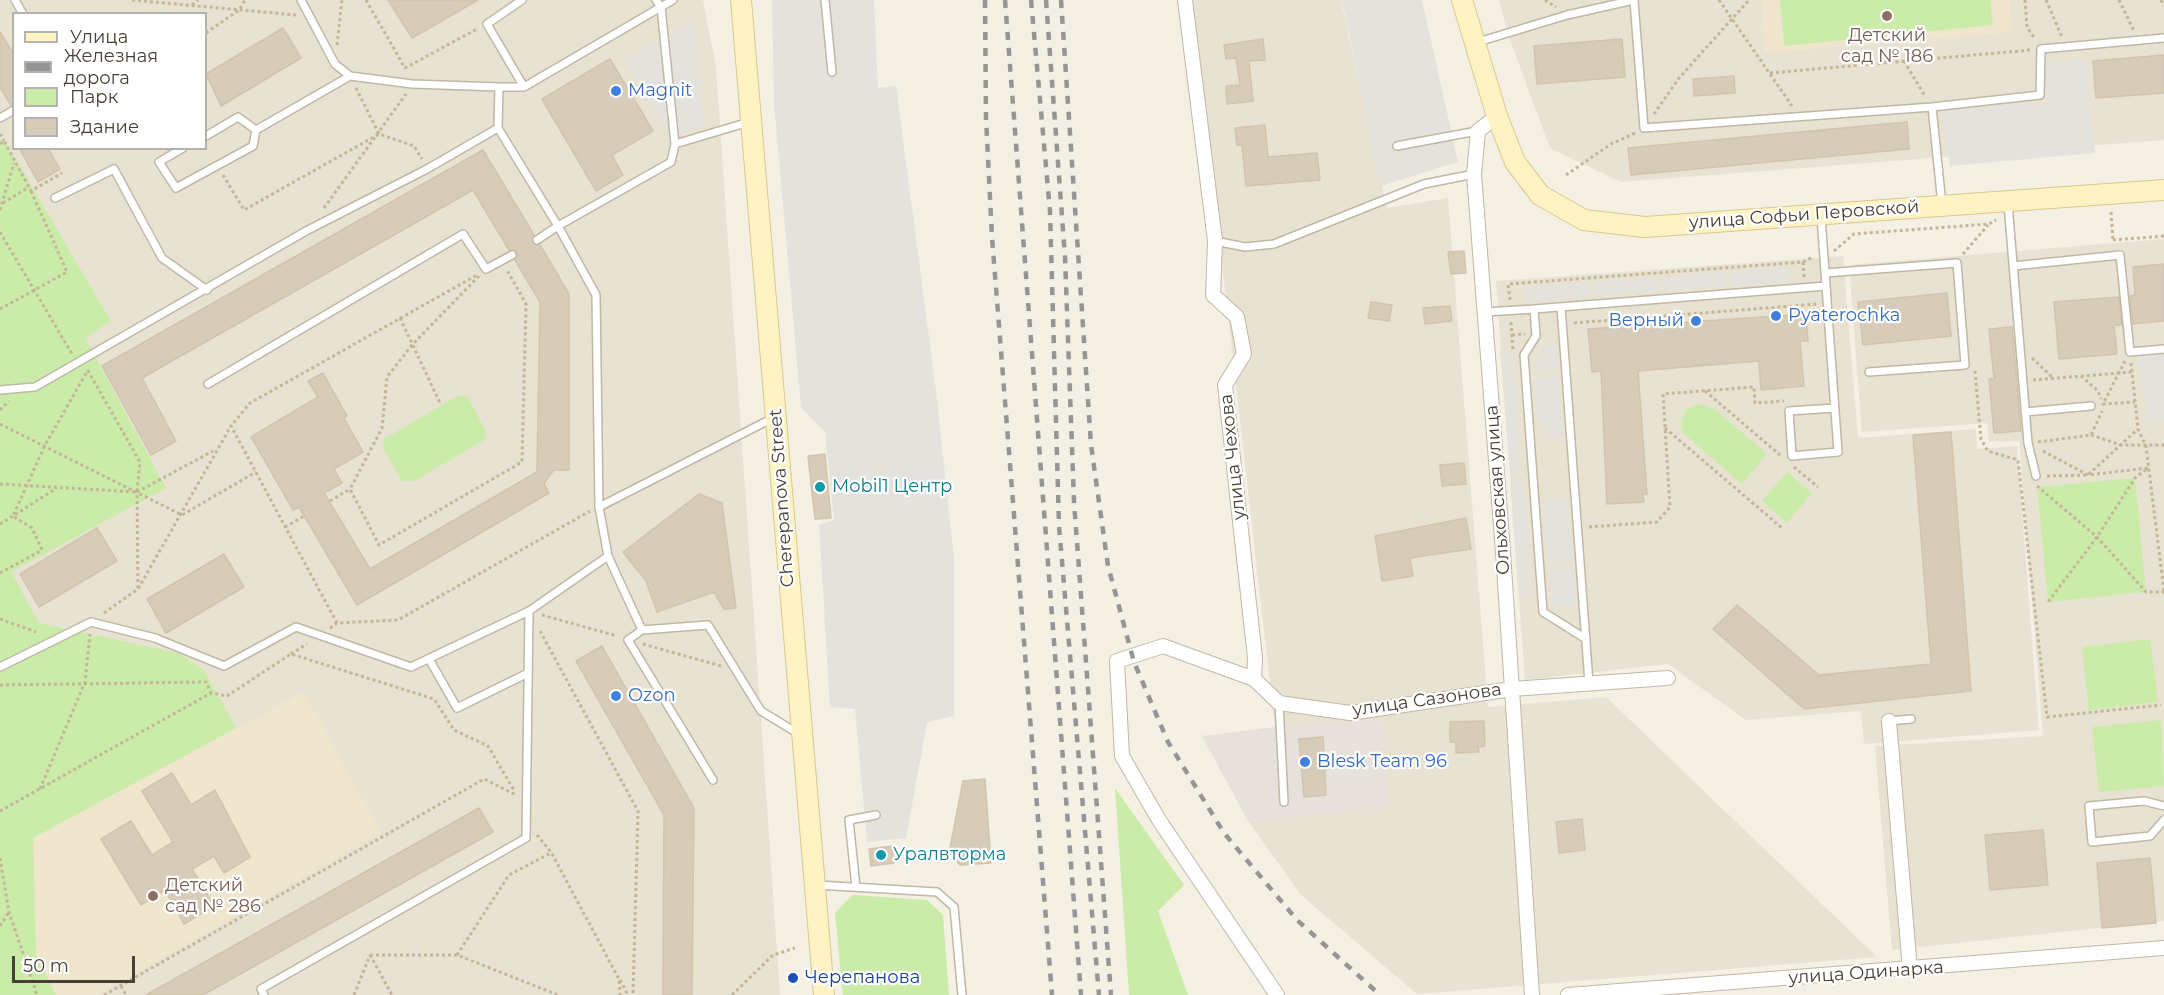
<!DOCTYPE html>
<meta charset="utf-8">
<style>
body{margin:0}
#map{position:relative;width:2164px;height:995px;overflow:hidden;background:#f4f0e4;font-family:Montserrat,sans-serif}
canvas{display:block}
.legend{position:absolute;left:12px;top:12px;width:195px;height:138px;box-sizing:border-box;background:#fff;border:2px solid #b5b3ae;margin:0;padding:8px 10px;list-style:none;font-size:18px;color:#474034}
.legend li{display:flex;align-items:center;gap:12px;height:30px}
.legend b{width:30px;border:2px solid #b5b3ae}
.scale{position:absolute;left:12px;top:956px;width:123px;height:27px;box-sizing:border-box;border:3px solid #474034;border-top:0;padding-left:8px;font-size:18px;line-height:21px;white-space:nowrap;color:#474034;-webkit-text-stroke:4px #fff;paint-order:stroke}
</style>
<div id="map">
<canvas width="2164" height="995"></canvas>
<ul class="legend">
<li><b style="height:8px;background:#fff3c3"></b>Улица</li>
<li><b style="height:8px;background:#959595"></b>Железная дорога</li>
<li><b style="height:16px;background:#cbeca9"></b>Парк</li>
<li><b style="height:16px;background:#d7ccb9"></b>Здание</li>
</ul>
<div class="scale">50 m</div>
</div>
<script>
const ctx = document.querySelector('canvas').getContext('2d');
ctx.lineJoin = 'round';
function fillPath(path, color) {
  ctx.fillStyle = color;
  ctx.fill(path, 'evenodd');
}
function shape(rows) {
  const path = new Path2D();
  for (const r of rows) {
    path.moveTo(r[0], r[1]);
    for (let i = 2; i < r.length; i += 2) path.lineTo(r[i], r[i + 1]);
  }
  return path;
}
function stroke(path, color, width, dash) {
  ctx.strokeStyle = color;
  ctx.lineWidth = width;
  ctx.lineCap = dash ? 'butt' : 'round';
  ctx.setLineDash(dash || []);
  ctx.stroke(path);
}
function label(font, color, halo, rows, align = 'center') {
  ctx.font = font + ' Montserrat,sans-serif';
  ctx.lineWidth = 4.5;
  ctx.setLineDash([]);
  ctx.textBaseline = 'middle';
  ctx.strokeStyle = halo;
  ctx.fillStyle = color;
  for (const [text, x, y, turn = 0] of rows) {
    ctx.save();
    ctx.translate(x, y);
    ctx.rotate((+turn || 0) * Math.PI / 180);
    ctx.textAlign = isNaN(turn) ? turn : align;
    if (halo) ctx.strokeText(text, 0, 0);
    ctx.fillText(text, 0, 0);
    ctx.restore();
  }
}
fillPath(shape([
 [0,0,703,0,716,67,780,995,0,995],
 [14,14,206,14,206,148,14,148],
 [1192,0,1341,0,1387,208,1448,198,1488,707,1606,697,1877,957,1417,994,1300,894,1248,821,1388,807,1382,720,1275,727],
 [1499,0,2164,0,2164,140,1621,182,1550,148,1509,37],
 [2164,239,2164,921,1892,950,1875,746,2043,736,2019,441,1989,442,1987,423,1862,432,1849,265],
 [1843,256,1858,438,1976,429,1977,449,2017,446,2039,730,1864,744,1861,711,1746,720,1668,664,1525,680,1496,281]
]), '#e8e2d2');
fillPath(shape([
 [1382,720,1388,807,1248,821,1202,736,1275,727]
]), '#e6e1da');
fillPath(shape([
 [1761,0,2010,0,2013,32,1765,53],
 [304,692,381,833,97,995,56,995,36,954,33,838]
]), '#efe6cd');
fillPath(shape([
 [1780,0,1990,0,1993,25,1784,46],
 [4,139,111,321,85,338,166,488,11,572,39,623,178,653,204,670,236,728,33,838,36,954,56,995,0,995,0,141],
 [459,395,468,397,485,430,486,439,414,481,402,481,383,448,384,439],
 [1700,404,1713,408,1767,454,1742,484,1683,433,1681,426,1684,413,1688,408],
 [1787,472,1812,493,1787,523,1762,501],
 [2135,478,2146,592,2048,602,2037,487],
 [2150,639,2158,702,2089,710,2082,647],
 [2161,720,2164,786,2099,792,2092,727],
 [1115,788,1184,885,1158,911,1188,995,1129,995],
 [852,895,927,900,943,915,949,995,843,995,835,913]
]), '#cbeca9');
fillPath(shape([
 [772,0,874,0,878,88,896,86,936,391,954,558,954,716,927,722,906,838,867,842,855,709,830,707,819,525,834,520,825,432,801,407,774,104],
 [1342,0,1422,0,1458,162,1381,186],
 [692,22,704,126,669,137,626,59],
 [2084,60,2095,153,1950,166,1941,111,2048,102,2045,64],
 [1788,267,1789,281,1731,285,1730,272],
 [1724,272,1725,286,1664,290,1663,277],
 [1657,277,1658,291,1597,295,1596,282],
 [1590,282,1591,296,1526,301,1525,287],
 [1556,345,1558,369,1534,371,1533,359,1544,358,1543,346],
 [1512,349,1521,472,1510,473,1500,350],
 [2164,353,2164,420,2148,422,2140,356],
 [1558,377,1563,438,1549,439,1548,421,1538,421,1534,378],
 [1522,478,1531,599,1519,600,1510,479],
 [1568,499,1572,560,1548,561,1544,501],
 [1572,567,1575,603,1551,605,1549,568]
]), '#e4e2dd');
const building = shape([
 [388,0,478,0,412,38,388,0],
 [283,28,301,58,221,106,206,74,283,28],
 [0,32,14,55,14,104,11,105,0,87,0,32],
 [1263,39,1265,60,1249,61,1253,101,1227,104,1226,86,1240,85,1236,58,1226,59,1224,45,1263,39],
 [1622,39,1625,77,1537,84,1534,46,1622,39],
 [2164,55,2164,93,2096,98,2093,61,2164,55],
 [610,59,653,131,612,155,623,175,596,191,542,99,610,59],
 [1734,76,1735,93,1694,96,1693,79,1734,76],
 [1907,122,1909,149,1631,175,1628,148,1907,122],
 [1265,125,1268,157,1317,153,1320,180,1246,186,1242,145,1237,145,1235,128,1265,125],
 [19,148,48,148,60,169,38,182,19,148],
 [483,150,534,235,532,243,540,245,569,294,569,470,554,470,544,483,549,493,357,605,299,507,293,510,251,437,318,397,308,381,323,373,347,416,344,418,363,452,334,469,342,483,324,493,370,569,537,472,540,302,515,260,517,252,509,250,473,190,142,378,176,441,151,455,102,366,483,150],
 [1464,251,1466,273,1451,274,1448,252,1464,251],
 [2164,264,2164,321,2133,324,2130,296,2135,295,2133,267,2164,264],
 [1947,293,1951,336,1863,345,1858,302,1947,293],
 [2119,297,2122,325,2114,325,2117,354,2059,359,2054,302,2119,297],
 [1371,302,1392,305,1389,321,1368,318,1371,302],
 [1450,306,1452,321,1425,324,1423,308,1450,306],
 [1806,314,1808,341,1800,341,1804,386,1761,390,1759,361,1638,371,1647,494,1643,494,1644,502,1607,504,1601,371,1592,372,1588,329,1806,314],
 [2012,327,2021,431,1994,433,1989,379,1994,379,1989,329,2012,327],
 [1951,432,1971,691,1804,709,1713,629,1737,605,1819,675,1931,664,1913,435,1951,432],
 [825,454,831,518,815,519,808,456,825,454],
 [1464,463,1466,484,1442,486,1440,465,1464,463],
 [699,494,722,503,736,608,724,609,714,592,657,612,646,581,623,552,699,494],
 [1466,518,1471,549,1410,558,1413,576,1382,581,1375,536,1466,518],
 [97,528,117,561,39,607,20,574,97,528],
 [224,554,244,587,166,633,147,599,224,554],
 [602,646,694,808,692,995,663,995,664,815,576,661,602,646],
 [1484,721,1485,746,1478,747,1479,752,1456,753,1456,742,1450,742,1450,722,1484,721],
 [1323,737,1326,795,1304,797,1299,739,1323,737],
 [172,773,191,805,215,790,250,857,224,873,214,856,192,869,214,906,184,924,165,890,141,905,101,839,131,821,152,855,173,842,142,791,172,773],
 [985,779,991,863,960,865,949,853,963,781,985,779],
 [479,808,493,832,203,995,146,995,479,808],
 [1582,819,1585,850,1559,853,1556,822,1582,819],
 [2043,830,2048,885,1990,890,1985,835,2043,830],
 [892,846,894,863,871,866,869,849,892,846],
 [2150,858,2156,923,2102,928,2097,863,2150,858]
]);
fillPath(building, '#d7ccb9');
stroke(building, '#d2c4ab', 1.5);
const lane = shape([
 [15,0,23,14],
 [301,0,335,64,350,76,412,84,499,87],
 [522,0,487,24,524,87],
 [656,0,661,7,675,144,749,122],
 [825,0,832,72],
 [1634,1,1644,128,1932,107,1942,205],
 [1478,42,1567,15,1634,0],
 [1932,107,2040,95,2041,49,2164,38],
 [0,118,14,110],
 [498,128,558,226,671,162,675,144],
 [206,136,238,117,256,130],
 [1397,146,1477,131],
 [183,148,159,162,176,188,253,146,256,130,350,76],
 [55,198,114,169,162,258,207,290],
 [2008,204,2028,443,2036,476],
 [537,240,558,226,596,295,599,507,608,556,642,630],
 [1215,241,1245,247,1274,244,1424,184,1474,174],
 [2013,266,2120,255,2130,352,2164,349],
 [1825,273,1957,263,1965,365,1869,372],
 [1826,286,1838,452,1792,456,1789,411,1835,408],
 [1561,307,1589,683],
 [1485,312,1534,309],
 [208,384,463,234,486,269,512,255],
 [0,390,35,387,306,231,427,169,498,128,499,87,524,87,673,0],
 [2025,412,2091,406],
 [599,507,773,418],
 [1586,639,1543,612,1524,355,1536,336,1534,309,1826,286,1821,217],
 [429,659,457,708,528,673],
 [0,667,91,622,155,638,224,666,296,627,411,667,529,611],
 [1279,703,1284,802],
 [1889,721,1911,719],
 [713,780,628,640,642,630,708,625,761,711,799,734],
 [2164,806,2144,801,2089,806,2092,842,2150,836,2164,820],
 [817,885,937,892,954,907,962,995],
 [856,887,849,820,876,815],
 [264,995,261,989,526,838,529,611,608,556]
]);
const street = shape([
 [1185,0,1215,241,1213,295,1237,317,1244,354,1225,385,1255,658,1254,679],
 [1497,116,1478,131,1474,174,1503,552,1532,995],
 [1889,721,1910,970],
 [1277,995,1159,820,1122,756,1117,661,1163,646,1254,679,1279,703,1350,713,1512,689,1668,678],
 [1568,995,2164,948]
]);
const secondary = shape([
 [741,0,824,995],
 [1462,0,1497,116,1515,162,1540,195,1584,220,1645,227,2164,190]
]);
stroke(lane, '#c0b8a6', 10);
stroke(street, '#c0b8a6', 16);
stroke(secondary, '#d8c88f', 22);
stroke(shape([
 [132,0,296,15],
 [366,0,405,68,477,29],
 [1545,0,1556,7],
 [1719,0,1792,106],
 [2025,0,2027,27,2035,39],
 [2046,0,2062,37],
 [2119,0,2134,31],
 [2161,0,2164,6],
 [192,5,198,0],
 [206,33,239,10,245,0],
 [337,45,342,0],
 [1904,61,1925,96],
 [1770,73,2031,50],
 [356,88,379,134,414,146,422,159],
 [1654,114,1679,78,1749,0],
 [0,134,4,141],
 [0,144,4,141,31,191,62,173],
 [223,175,244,210,379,134],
 [1566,175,1611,144,1635,133],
 [3,203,29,187],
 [324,208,406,94],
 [0,210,14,163],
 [2111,212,2113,241],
 [0,232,72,354],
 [2113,240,2164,236],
 [1834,251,1854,234,1989,224,1996,220],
 [1963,254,1988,225],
 [1803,262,1804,278],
 [479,276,412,345,387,377,382,428,350,489,379,545,522,462,526,304,507,270],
 [1510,300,1508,284,1803,262,1813,257],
 [0,309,67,272,31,191],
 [400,318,441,405],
 [1511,322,1513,351],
 [1574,323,1818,304],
 [1512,335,1525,334],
 [2032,358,2053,378],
 [2125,361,2103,404,2135,402],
 [2131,363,2138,429,2146,446,2164,591],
 [1975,371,1981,439,1988,451,2018,460,2047,717,2161,705],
 [2081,376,2098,391,2101,399],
 [2033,380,2132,372],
 [1705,391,1780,455],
 [0,410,9,401],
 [0,424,182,515,256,472],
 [1665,428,1782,528],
 [2091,435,2121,445,2164,445],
 [2038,442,2091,435,2102,411],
 [2043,451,2088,475,2148,468,2135,478,2097,537,2048,602],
 [1794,467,1818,487],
 [2047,476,2088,475,2138,429],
 [0,484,137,492,140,462,87,369],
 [2037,486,2097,537,2146,592,2164,592],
 [330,501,350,489],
 [0,524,57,488],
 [285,527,304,516],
 [1589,527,1657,522,1670,507,1663,394,1754,387,1755,403,1784,401],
 [0,573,42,550,32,528,13,516,45,445,88,370],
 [138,588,137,492,213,451],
 [104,613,138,589,231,426],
 [542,615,617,636],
 [0,619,36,632],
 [337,623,231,426,250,403,477,275],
 [330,628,337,623,398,620,590,511],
 [540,631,638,811,633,995],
 [643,644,721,666],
 [291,654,307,644],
 [0,685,206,682,211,693],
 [40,789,85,682,90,634],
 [0,811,211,693,227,696,291,654,434,699,454,730,488,746,515,792],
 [537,835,551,852,619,979,620,995],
 [0,858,9,912,37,995],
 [0,926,9,912],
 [370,955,457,955,558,995],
 [370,955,392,995],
 [457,955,509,875,551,853],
 [620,980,628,995],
 [121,986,126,995],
 [104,995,484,779,516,795],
 [354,995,370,955],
 [732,995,773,955,795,948]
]), '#c3b596', 3, [3, 3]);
stroke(lane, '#fff', 7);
stroke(street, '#fff', 14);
stroke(secondary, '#fff3c3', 20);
stroke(shape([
 [985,0,986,118,992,237,1052,995],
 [1005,0,1081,995],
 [1031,0,1050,211,1059,526,1099,995],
 [1046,0,1065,257,1074,502,1111,995],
 [1061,0,1091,445,1108,566,1134,662,1168,742,1224,833,1297,920,1380,995]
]), '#959595', 4.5, [8, 8]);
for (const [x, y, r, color] of [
 [1887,16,6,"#8d6e63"],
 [616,91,6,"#3f7fe0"],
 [1776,316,6,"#3f7fe0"],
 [1696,321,6,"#3f7fe0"],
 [820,487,6,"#0f9aa8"],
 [616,696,6,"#3f7fe0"],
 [1305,762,6,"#3f7fe0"],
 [881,855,6,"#0f9aa8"],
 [153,896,6,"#8d6e63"],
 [793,978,6,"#1a4fb4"]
]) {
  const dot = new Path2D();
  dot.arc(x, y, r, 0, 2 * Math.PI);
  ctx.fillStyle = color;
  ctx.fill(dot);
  stroke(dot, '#fff', 2);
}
label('18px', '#785e54', '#fff', [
 ["Детский",1887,36],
 ["сад № 186",1887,57],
 ["Детский",165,886,"left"],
 ["сад № 286",165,907,"left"]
]);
label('18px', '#366cbe', '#fff', [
 ["Magnit",628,91],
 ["Pyaterochka",1788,316],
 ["Верный",1684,321,"right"],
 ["Ozon",628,696],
 ["Blesk Team 96",1317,762]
], 'left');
label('18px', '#474034', '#fff', [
 ["улица Софьи Перовской",1804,215,-4],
 ["улица Чехова",1233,457,-96],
 ["Ольховская улица",1498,490,-94],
 ["Cherepanova Street",782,498,-94],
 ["улица Сазонова",1427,700,-8],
 ["улица Одинарка",1866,973,-4]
]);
label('18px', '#0d838f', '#fff', [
 ["Mobil1 Центр",832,487],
 ["Уралвторма",893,855]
], 'left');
label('18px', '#164399', '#fff', [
 ["Черепанова",805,978]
], 'left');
</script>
